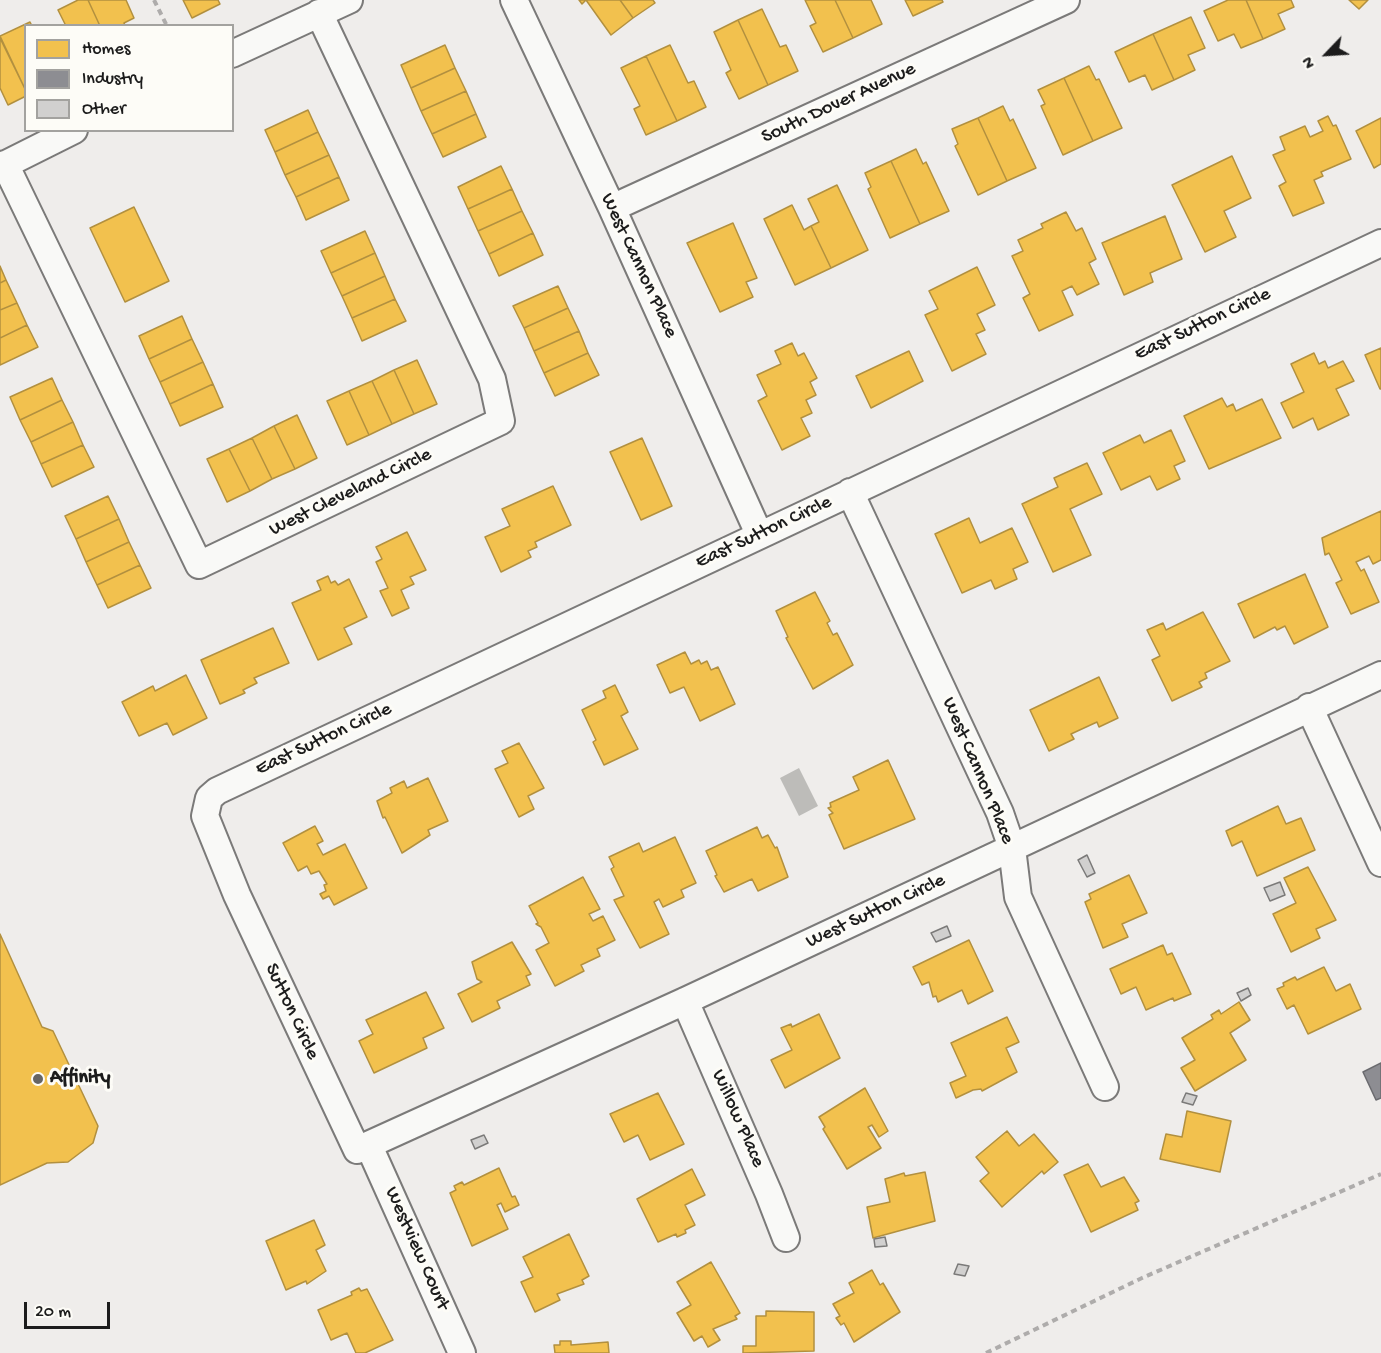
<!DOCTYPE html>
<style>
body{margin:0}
#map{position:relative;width:1381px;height:1353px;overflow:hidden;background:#efedeb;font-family:"Gochi Hand",sans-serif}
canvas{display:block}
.legend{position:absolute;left:24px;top:24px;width:210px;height:108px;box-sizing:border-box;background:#fdfcf7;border:2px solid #a3a29f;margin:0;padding:8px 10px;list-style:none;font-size:18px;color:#1c1c1c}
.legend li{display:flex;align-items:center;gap:12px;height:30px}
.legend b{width:30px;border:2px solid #a3a29f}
.north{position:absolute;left:1297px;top:24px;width:60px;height:60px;-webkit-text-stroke:4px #fdfcf7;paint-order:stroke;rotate:245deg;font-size:16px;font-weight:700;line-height:24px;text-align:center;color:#1c1c1c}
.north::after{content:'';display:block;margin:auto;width:21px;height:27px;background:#1c1c1c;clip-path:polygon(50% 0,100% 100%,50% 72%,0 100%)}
.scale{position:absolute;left:24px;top:1302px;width:86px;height:27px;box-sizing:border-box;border:3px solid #1c1c1c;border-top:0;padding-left:8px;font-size:18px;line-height:21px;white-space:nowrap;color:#1c1c1c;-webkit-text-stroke:4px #fdfcf7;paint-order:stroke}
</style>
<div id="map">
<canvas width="1381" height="1353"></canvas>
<ul class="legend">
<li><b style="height:16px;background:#f2c14e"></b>Homes</li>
<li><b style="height:16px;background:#8d8d92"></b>Industry</li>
<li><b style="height:16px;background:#d1d0cf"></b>Other</li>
</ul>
<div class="north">N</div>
<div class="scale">20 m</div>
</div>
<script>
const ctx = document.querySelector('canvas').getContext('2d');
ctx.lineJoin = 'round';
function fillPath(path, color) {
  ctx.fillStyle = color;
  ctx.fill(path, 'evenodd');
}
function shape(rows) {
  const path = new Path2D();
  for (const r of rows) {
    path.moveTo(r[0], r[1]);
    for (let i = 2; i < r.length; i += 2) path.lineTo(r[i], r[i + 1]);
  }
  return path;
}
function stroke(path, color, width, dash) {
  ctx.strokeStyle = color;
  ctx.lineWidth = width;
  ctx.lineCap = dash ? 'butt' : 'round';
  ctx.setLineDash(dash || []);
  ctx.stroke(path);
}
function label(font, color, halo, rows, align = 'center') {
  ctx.font = font + ' "Gochi Hand",sans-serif';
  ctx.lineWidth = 6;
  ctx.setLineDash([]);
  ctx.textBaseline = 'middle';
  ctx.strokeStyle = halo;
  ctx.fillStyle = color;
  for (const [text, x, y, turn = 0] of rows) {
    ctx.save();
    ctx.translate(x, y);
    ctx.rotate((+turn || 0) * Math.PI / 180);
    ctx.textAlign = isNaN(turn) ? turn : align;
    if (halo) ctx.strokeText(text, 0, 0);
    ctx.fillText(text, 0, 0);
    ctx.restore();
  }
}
fillPath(shape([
 [799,768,818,806,799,816,780,778]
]), '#bdbcb9');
const homes = shape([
 [78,0,88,0,100,26,66,26,58,10,78,0],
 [88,0,126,0,134,18,124,23,125,26,100,26,88,0],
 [183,0,218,0,220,4,192,18,183,0],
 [579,0,620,0,633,18,611,35,586,0,582,4,579,0],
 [620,0,653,0,655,3,633,18,620,0],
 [805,0,835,0,853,38,823,52,810,26,816,23,805,0],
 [835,0,871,0,882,24,853,38,835,0],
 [905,0,942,0,943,2,913,16,905,0],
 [1228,0,1246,0,1263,39,1241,48,1234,34,1218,41,1204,11,1228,0],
 [1246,0,1291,0,1294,7,1278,14,1285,29,1263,39,1246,0],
 [1349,0,1368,0,1359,9,1349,0],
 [762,9,780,47,786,45,798,71,768,85,738,20,762,9],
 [1191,17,1205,48,1188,55,1195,70,1174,80,1153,34,1191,17],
 [738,20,768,85,739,99,726,73,731,70,714,32,738,20],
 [30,22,32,26,26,26,26,91,0,36,30,22],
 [1153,34,1174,80,1152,90,1145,75,1129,82,1115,52,1153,34],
 [0,38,26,91,26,96,8,105,0,88,0,38],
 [445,45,455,68,411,88,401,65,445,45],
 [670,45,688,83,694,81,706,107,677,121,646,56,670,45],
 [646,56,677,121,646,135,634,109,640,106,621,68,646,56],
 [1089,66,1096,80,1099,79,1122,128,1093,141,1064,78,1089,66],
 [455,68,466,91,421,111,411,88,455,68],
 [1064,78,1093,141,1063,155,1041,106,1045,104,1038,90,1064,78],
 [466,91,476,114,432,134,421,111,466,91],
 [1003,106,1010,121,1013,119,1036,168,1007,181,978,118,1003,106],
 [308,110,318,132,275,152,265,130,308,110],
 [476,114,486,137,443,157,432,134,476,114],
 [1328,116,1333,126,1336,125,1351,159,1321,172,1323,176,1314,180,1324,203,1293,216,1279,186,1286,182,1273,155,1285,150,1280,137,1305,126,1310,137,1323,131,1318,121,1328,116],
 [978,118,1007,181,978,195,955,146,958,144,952,129,978,118],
 [1381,118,1381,164,1374,168,1356,131,1381,118],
 [318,132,329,155,285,175,275,152,318,132],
 [916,149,923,164,926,162,949,211,920,224,891,161,916,149],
 [329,155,339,177,296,197,285,175,329,155],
 [1232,156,1251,198,1224,211,1236,237,1205,252,1172,185,1232,156],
 [891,161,920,224,890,238,868,189,871,187,865,173,891,161],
 [501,166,512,189,468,209,458,187,501,166],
 [339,177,349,200,306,220,296,197,339,177],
 [837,185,868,250,831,268,811,226,819,222,808,199,837,185],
 [512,189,522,211,478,231,468,209,512,189],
 [792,205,804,230,811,226,831,268,795,285,764,219,792,205],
 [134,207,169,281,125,302,90,228,134,207],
 [522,211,533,233,489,254,478,231,522,211],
 [1066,212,1076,231,1082,228,1096,259,1089,263,1099,284,1077,295,1072,286,1062,291,1073,315,1039,331,1023,298,1030,294,1012,256,1023,251,1018,240,1043,228,1041,224,1066,212],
 [1165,216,1182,259,1150,273,1153,282,1124,295,1102,243,1165,216],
 [733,223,757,278,746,282,753,297,720,312,687,243,733,223],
 [365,231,375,253,331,273,321,251,365,231],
 [533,233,543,255,499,276,489,254,533,233],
 [375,253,385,276,342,296,331,273,375,253],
 [0,266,6,280,0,283,0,266],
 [977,267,995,305,977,314,985,330,976,334,986,354,952,371,925,315,938,309,929,291,977,267],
 [385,276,395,299,352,318,342,296,385,276],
 [6,280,17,303,0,310,0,283,6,280],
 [558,286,568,308,524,328,513,306,558,286],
 [395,299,406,321,362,341,352,318,395,299],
 [17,303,27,325,0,338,0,310,17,303],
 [568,308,579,331,534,351,524,328,568,308],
 [182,316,192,339,149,359,139,336,182,316],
 [27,325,38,347,0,365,0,338,27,325],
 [579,331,588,353,544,373,534,351,579,331],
 [192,339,203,362,160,382,149,359,192,339],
 [792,343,798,356,804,353,817,378,810,382,816,395,806,400,812,413,801,418,810,436,782,450,758,401,767,396,757,375,781,364,775,351,792,343],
 [1381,348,1381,389,1380,389,1365,355,1381,348],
 [909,351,923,381,871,408,856,376,909,351],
 [588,353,599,375,555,396,544,373,588,353],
 [1314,353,1319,364,1325,361,1328,368,1343,361,1354,381,1336,389,1349,415,1318,430,1313,418,1293,428,1281,403,1304,392,1291,364,1314,353],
 [417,360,437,404,414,414,394,370,417,360],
 [203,362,213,384,170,404,160,382,203,362],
 [394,370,414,414,392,424,372,381,394,370],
 [52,378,62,400,20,420,10,397,52,378],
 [372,381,392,424,369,435,349,391,372,381],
 [213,384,223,407,180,426,170,404,213,384],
 [349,391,369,435,347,445,327,401,349,391],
 [1222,398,1227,407,1233,404,1236,411,1262,399,1281,438,1209,469,1184,416,1222,398],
 [62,400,73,422,31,442,20,420,62,400],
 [297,415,317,458,295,469,274,426,297,415],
 [73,422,83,445,41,464,31,442,73,422],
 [274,426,295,469,272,479,252,438,274,426],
 [1171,430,1185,461,1174,466,1180,479,1157,490,1150,476,1121,490,1103,453,1140,435,1144,443,1171,430],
 [252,438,272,479,250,491,229,449,252,438],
 [642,438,672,506,641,520,610,452,642,438],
 [83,445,94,467,52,487,41,464,83,445],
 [229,449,250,491,227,502,207,459,229,449],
 [1087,463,1102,494,1070,509,1091,555,1053,572,1022,504,1058,487,1054,478,1087,463],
 [553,486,571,525,535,542,537,547,528,551,531,557,501,572,485,537,510,526,502,509,553,486],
 [108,496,119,519,76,539,65,516,108,496],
 [1381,511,1381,560,1373,564,1369,556,1356,562,1361,571,1364,569,1379,602,1351,614,1336,583,1342,580,1329,553,1325,555,1322,538,1381,511],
 [969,518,980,543,1012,528,1028,562,1013,569,1017,579,995,589,991,580,962,593,935,534,969,518],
 [119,519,129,542,86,562,76,539,119,519],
 [407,532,426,570,410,577,414,584,401,590,409,608,392,616,380,591,388,588,376,562,382,559,376,547,407,532],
 [129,542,140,565,97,585,86,562,129,542],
 [140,565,151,588,108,608,97,585,140,565],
 [1305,574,1328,627,1294,644,1285,626,1277,630,1275,627,1254,638,1238,604,1305,574],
 [328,576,331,583,335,581,338,585,349,579,367,617,344,628,352,644,318,660,292,603,321,590,317,581,328,576],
 [815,592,830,621,827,623,833,635,837,633,853,665,813,689,786,638,788,637,776,611,815,592],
 [1203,612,1230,661,1205,673,1207,678,1199,682,1202,687,1172,701,1152,660,1160,656,1147,630,1163,623,1166,630,1203,612],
 [273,628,289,663,254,678,257,683,243,690,245,693,220,704,201,660,273,628],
 [685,652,691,664,699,660,701,664,707,661,711,670,718,667,735,704,700,721,684,687,670,693,657,665,685,652],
 [186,675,207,718,173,735,167,723,139,736,122,702,153,686,155,691,186,675],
 [1099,677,1118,718,1099,727,1097,722,1071,734,1074,739,1049,751,1030,710,1099,677],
 [615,685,628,712,621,716,638,749,604,765,593,742,596,740,582,710,606,698,603,691,615,685],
 [519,743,544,788,528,796,534,809,519,817,495,769,508,763,502,751,519,743],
 [888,760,915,819,844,849,829,815,833,813,828,808,831,807,830,803,859,790,853,777,888,760],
 [428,778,448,821,428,830,430,835,402,853,385,817,383,818,377,801,392,793,390,788,404,781,407,788,428,778],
 [1278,806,1286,824,1301,818,1315,850,1257,876,1242,841,1232,846,1226,831,1278,806],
 [315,826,323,841,317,844,323,855,345,844,367,888,334,905,329,896,323,899,320,894,326,891,324,885,327,884,319,871,311,874,307,866,298,871,283,843,315,826],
 [757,827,762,838,768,835,775,848,777,847,788,877,758,891,752,879,724,892,715,876,717,875,706,851,757,827],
 [675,837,696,883,681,890,684,897,663,907,659,899,654,902,669,934,640,948,614,900,624,896,611,869,614,867,609,857,639,843,643,852,675,837],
 [1308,867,1336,920,1316,929,1320,938,1291,952,1273,914,1296,903,1284,878,1308,867],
 [1129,875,1147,913,1122,924,1128,937,1103,948,1085,902,1091,899,1089,894,1129,875],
 [583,877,600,909,589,914,593,921,603,916,615,940,597,949,600,956,581,965,584,971,555,986,536,950,549,943,541,927,536,924,538,923,529,906,583,877],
 [0,934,42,1027,53,1031,98,1126,93,1143,68,1162,47,1163,0,1185,0,934],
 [969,940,993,991,968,1004,962,990,938,1002,936,996,933,997,929,982,922,985,913,967,969,940],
 [512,942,531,974,526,976,530,985,497,1001,500,1008,472,1022,458,994,482,982,477,979,472,962,512,942],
 [1163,945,1167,955,1172,953,1191,994,1174,1001,1173,998,1146,1010,1136,987,1121,994,1110,969,1163,945],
 [1324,967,1336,991,1350,984,1361,1009,1308,1034,1294,1005,1287,1009,1277,989,1284,986,1283,983,1295,977,1297,980,1324,967],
 [426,992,444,1028,423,1038,427,1048,374,1073,359,1041,373,1034,366,1020,426,992],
 [1239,1002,1250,1020,1230,1033,1246,1060,1195,1091,1181,1068,1195,1060,1182,1038,1213,1019,1211,1015,1219,1010,1221,1014,1239,1002],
 [819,1014,840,1058,785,1088,771,1060,792,1050,781,1028,791,1024,792,1027,819,1014],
 [1007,1017,1019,1042,1006,1048,1017,1072,982,1091,981,1089,973,1090,956,1098,950,1083,966,1076,951,1043,1007,1017],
 [865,1088,888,1131,879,1137,872,1125,868,1127,881,1148,847,1169,823,1129,825,1127,819,1117,865,1088],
 [658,1093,684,1144,650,1160,638,1135,624,1142,610,1114,658,1093],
 [1187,1111,1231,1121,1220,1172,1160,1159,1166,1134,1182,1137,1187,1111],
 [1007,1131,1019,1146,1034,1134,1058,1162,1044,1174,1042,1171,1002,1207,980,1181,989,1173,976,1157,1007,1131],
 [1088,1164,1101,1187,1124,1177,1139,1201,1135,1203,1138,1210,1091,1232,1064,1175,1088,1164],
 [499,1168,512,1197,515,1196,519,1205,505,1212,501,1203,497,1205,508,1229,472,1246,450,1193,456,1190,454,1186,462,1182,464,1185,499,1168],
 [692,1169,705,1195,685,1205,695,1225,685,1230,686,1233,677,1237,676,1234,658,1242,637,1199,692,1169],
 [925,1172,935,1221,873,1238,867,1207,890,1202,885,1179,904,1173,905,1176,925,1172],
 [314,1220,325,1245,316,1250,326,1271,307,1284,306,1281,286,1290,266,1241,314,1220],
 [569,1234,589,1276,582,1280,584,1284,557,1294,560,1300,535,1312,521,1282,533,1277,523,1257,569,1234],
 [711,1262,740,1313,735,1316,737,1319,713,1329,720,1340,708,1347,702,1336,694,1341,677,1313,691,1305,677,1282,711,1262],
 [872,1270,880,1285,883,1283,900,1312,854,1342,844,1323,841,1325,836,1318,840,1316,833,1304,854,1293,849,1283,872,1270],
 [359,1288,361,1291,367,1289,393,1340,365,1353,356,1353,347,1333,331,1340,318,1310,352,1295,351,1292,359,1288],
 [766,1311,814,1312,814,1351,743,1353,743,1346,756,1346,756,1316,766,1316,766,1311],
 [560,1341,571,1341,571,1345,608,1342,609,1353,555,1353,554,1345,560,1345,560,1341]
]);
fillPath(homes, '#f2c14e');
stroke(homes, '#b2903f', 1.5);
const industry = shape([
 [1381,1063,1381,1098,1376,1100,1363,1072,1381,1063]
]);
fillPath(industry, '#8d8d92');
stroke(industry, '#6b6b6f', 1.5);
const building = shape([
 [1087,855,1095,873,1087,877,1078,860,1087,855],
 [1280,882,1285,895,1270,901,1264,888,1280,882],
 [947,926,951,936,936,942,931,933,947,926],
 [1248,988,1251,995,1241,1001,1237,993,1248,988],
 [1186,1093,1197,1096,1193,1105,1182,1102,1186,1093],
 [484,1135,488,1143,475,1149,471,1140,484,1135],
 [885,1237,887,1246,875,1247,874,1239,885,1237],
 [958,1264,969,1266,965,1276,954,1274,958,1264]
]);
fillPath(building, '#d1d0cf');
stroke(building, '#7b7a79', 1.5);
const street = shape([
 [514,0,612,208,759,534],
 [232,54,349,0],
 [5,164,199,565,501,421,492,379,319,13],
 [0,167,74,130],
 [612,208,1066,0],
 [1381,243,217,791,209,798,205,816,237,895,357,1150,685,1001,1381,675],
 [850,492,1000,813,1012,848,1018,897,1105,1087],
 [1309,707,1381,863],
 [685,1001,769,1194,786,1238],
 [369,1146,462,1353]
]);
stroke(street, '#7b7a79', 30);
stroke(shape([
 [154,0,167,26],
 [986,1353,1142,1278,1381,1174]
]), '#aeacab', 4, [6, 4.5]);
stroke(street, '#f9f9f7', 26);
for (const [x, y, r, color] of [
 [38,1079,6,"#666564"]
]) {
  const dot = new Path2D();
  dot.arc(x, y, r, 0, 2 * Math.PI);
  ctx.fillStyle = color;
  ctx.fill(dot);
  stroke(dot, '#fdfcf7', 2);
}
label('20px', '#1c1c1c', '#fdfcf7', [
 ["South Dover Avenue",839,104,-25],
 ["West Cannon Place",638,266,65],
 ["East Sutton Circle",1203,325,-25],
 ["West Cleveland Circle",351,493,-26],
 ["East Sutton Circle",764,533,-25],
 ["East Sutton Circle",324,740,-25],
 ["West Cannon Place",977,771,67],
 ["West Sutton Circle",876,912,-25],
 ["Sutton Circle",291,1012,65],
 ["Willow Place",737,1119,66],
 ["Westview Court",416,1249,66]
]);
label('bold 20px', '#1c1c1c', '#fdfcf7', [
 ["Affinity",50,1079]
], 'left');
</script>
